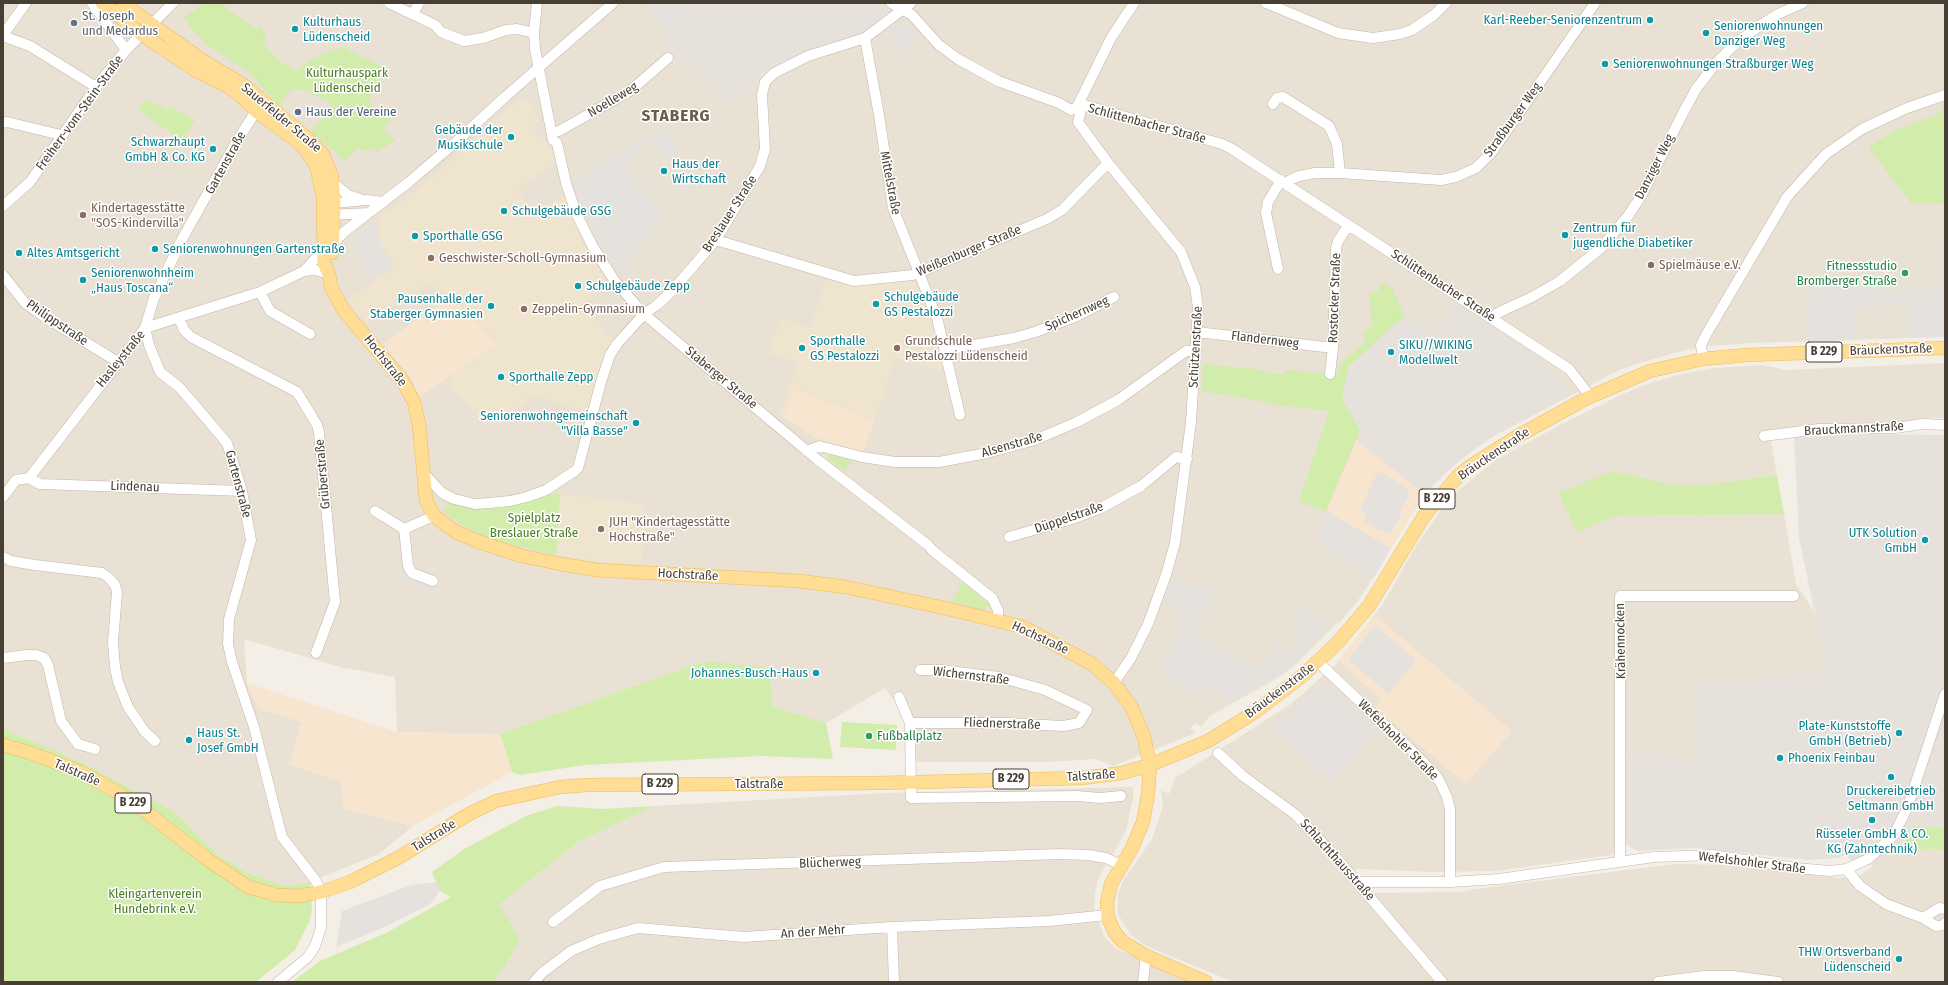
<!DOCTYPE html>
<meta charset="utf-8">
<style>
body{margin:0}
#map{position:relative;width:1948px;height:985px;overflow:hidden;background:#f4efe6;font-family:"Fira Sans Condensed",sans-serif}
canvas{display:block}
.frame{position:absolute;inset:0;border:4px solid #483f34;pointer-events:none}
</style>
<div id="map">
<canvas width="1948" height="985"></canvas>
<div class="frame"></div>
</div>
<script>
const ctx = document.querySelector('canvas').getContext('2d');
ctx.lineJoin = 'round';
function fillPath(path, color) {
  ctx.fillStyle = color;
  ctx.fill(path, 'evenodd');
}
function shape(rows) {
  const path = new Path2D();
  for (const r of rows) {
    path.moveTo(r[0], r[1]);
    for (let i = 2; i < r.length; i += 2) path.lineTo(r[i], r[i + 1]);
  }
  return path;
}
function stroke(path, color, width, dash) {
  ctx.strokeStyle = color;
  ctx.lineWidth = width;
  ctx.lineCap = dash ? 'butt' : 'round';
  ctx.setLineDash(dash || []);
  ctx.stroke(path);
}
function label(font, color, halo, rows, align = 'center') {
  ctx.font = font + ' "Fira Sans Condensed",sans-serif';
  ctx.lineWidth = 3;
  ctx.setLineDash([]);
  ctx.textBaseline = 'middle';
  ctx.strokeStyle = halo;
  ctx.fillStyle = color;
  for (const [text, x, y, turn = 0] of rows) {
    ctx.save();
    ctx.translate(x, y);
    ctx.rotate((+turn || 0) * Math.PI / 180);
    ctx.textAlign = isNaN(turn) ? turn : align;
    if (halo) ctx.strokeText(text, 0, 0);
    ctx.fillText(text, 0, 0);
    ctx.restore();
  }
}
fillPath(shape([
 [3,3,698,3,659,37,715,94,757,78,782,62,887,10,875,3,1945,3,1945,337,1750,343,1712,346,1682,351,1640,363,1619,370,1585,388,1488,439,1449,469,1430,489,1415,507,1374,577,1356,603,1339,623,1338,622,1293,667,1274,680,1210,716,1201,727,1196,723,1190,728,1196,733,1113,766,1097,759,1046,762,912,762,908,720,885,688,826,723,773,708,705,661,500,734,397,732,395,677,344,668,244,639,247,683,258,708,302,722,290,764,341,782,344,809,413,826,379,854,310,882,286,886,246,872,218,854,173,811,87,765,3,728],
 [1945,363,1945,418,1928,418,1898,424,1769,430,1777,475,1705,485,1673,485,1613,471,1577,531,1615,516,1784,514,1796,584,1815,613,1824,657,1825,673,1753,677,1696,677,1694,759,1623,752,1616,846,1612,855,1496,871,1434,872,1356,869,1355,885,1436,982,1234,982,1158,951,1143,944,1131,935,1118,914,1118,894,1122,883,1152,839,1163,806,1161,790,1169,794,1175,778,1291,704,1335,665,1383,604,1413,551,1445,504,1460,489,1496,460,1560,425,1623,394,1650,383,1682,374,1717,368,1762,365,1786,370],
 [1133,787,1133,798,1126,831,1098,879,1095,893,1094,909,1098,920,1104,936,1117,949,1193,982,493,982,503,969,499,905,578,842,653,806,885,793],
 [1900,848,1945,850,1945,982,1447,982,1370,893,1461,892,1475,889,1675,864,1729,865,1839,878,1860,875]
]), '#e9e1d3');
fillPath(shape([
 [450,298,477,322,496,344,420,397,410,376,383,344,406,327],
 [794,389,874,421,863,453,816,438,783,417],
 [1356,440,1425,494,1391,548,1326,511],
 [1375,615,1512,731,1466,784,1375,708,1381,700,1338,660],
 [247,683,397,732,500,734,512,772,413,826,344,809,341,782,289,764,302,722,258,708]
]), '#f8e5cf');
fillPath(shape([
 [698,3,875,3,887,10,887,14,861,35,809,50,782,62,763,73,727,107,659,37],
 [1455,304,1543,361,1564,381,1568,387,1568,392,1565,398,1500,432,1466,455,1443,475,1425,494,1356,440,1360,431,1342,399,1348,367,1404,316,1421,327,1433,338],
 [1866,434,1945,435,1945,828,1913,826,1900,848,1874,866,1849,859,1847,853,1839,858,1809,860,1695,848,1637,851,1624,843,1623,752,1694,758,1696,677,1753,677,1825,673,1824,657,1799,538,1794,437]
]), '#e6e1db');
fillPath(shape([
 [522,98,531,103,539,120,534,127,535,134,546,140,554,155,556,163,518,190,539,217,563,192,584,246,607,283,584,304,613,340,606,352,589,409,587,408,586,412,533,395,501,425,497,419,485,424,452,388,450,376,496,344,478,323,430,282,367,324,347,300,374,282,350,237,405,199,474,141,492,121,517,100],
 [827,278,853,286,915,280,933,317,945,371,893,358,883,399,874,421,794,389,783,417,780,414,797,363,768,353,781,317,809,328],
 [560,494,647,504,641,566,598,562,556,555]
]), '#efe4ce');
fillPath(shape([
 [206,3,220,3,228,10,257,29,260,27,266,35,264,44,279,61,296,70,314,58,342,47,385,68,385,72,368,103,391,117,384,130,395,140,378,152,371,148,365,151,359,148,345,161,311,131,332,108,329,101,301,89,291,89,279,106,250,73,204,42,191,28,184,17],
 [146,99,169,110,171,107,195,120,183,141,138,110],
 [1945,105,1945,204,1911,203,1868,147,1892,132,1942,112,1941,106],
 [1384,282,1392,288,1404,316,1348,367,1342,399,1360,431,1326,511,1299,502,1329,411,1276,405,1238,396,1238,397,1201,391,1204,363,1243,369,1243,367,1284,375,1286,370,1338,374,1339,365,1365,342,1364,333,1372,325,1369,292,1377,292],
 [829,455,851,460,852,461,844,471,827,459],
 [1613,471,1673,485,1705,485,1777,475,1784,514,1615,516,1577,532,1558,493],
 [551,494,560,494,556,555,490,539,457,522,443,511,449,503,478,509,503,508,528,502],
 [962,582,990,605,983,610,948,600,953,600],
 [705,661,769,668,773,707,826,723,833,759,761,756,585,765,520,775,512,772,500,734],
 [842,722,897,725,896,750,840,747],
 [3,728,87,765,173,811,218,854,246,872,286,886,310,882,312,911,309,922,295,950,256,982,3,982],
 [557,806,603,809,653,806,578,842,499,905,520,938,503,969,493,982,292,982,320,961,386,933,451,897,440,891,432,872,466,848,526,816],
 [1913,826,1945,828,1945,850,1900,848]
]), '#d1ecab');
fillPath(shape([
 [644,3,698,3,666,31],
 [897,22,902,27,907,23,920,38,902,54,891,38,896,33,893,35,888,29],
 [661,128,683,148,669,161,650,142,645,147,642,145,632,155,635,160,624,170,638,187,641,184,646,190,644,193,664,214,618,275,594,231,572,182],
 [377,219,379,241,396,266,372,279,350,237],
 [1939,250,1945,250,1945,337,1908,338,1906,304,1855,307,1856,340,1809,341,1806,293,1828,284,1857,282,1858,285,1878,285,1879,292,1941,288],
 [1411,321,1421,327,1439,344,1438,347,1443,352,1426,363,1417,350,1406,357,1393,337],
 [1381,472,1408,489,1409,495,1400,513,1402,513,1390,534,1379,530,1375,530,1370,520,1368,525,1363,522,1367,514,1360,511,1376,475],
 [1326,511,1391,548,1374,577,1316,542],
 [411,565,428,573,434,568,437,572,433,582,437,588,435,589,435,592,408,582,407,584,392,579,399,576,399,572],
 [1171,578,1216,590,1206,613,1201,611,1194,626,1200,629,1196,638,1207,641,1229,656,1257,668,1267,664,1275,645,1290,651,1301,624,1291,620,1300,605,1326,625,1292,666,1280,676,1268,683,1266,684,1261,676,1264,682,1227,702,1218,690,1212,686,1205,694,1200,690,1196,695,1185,687,1181,687,1160,671,1183,624,1181,622,1183,616,1176,613,1178,605,1163,600],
 [1375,625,1416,660,1389,694,1348,660],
 [1320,684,1328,685,1379,731,1331,782,1271,728],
 [437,882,440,891,430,904,383,928,336,947,342,911,411,885]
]), '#e5e2de');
const minor = shape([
 [92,3,126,50],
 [389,3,435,25,441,32,464,41,483,38,506,30,517,29,534,33],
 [537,3,534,33,535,49,553,140,557,143,566,183,576,213,593,247,614,280,644,314,726,383,818,460,928,545,932,550,992,598,998,610,998,620],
 [891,3,912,15,939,45,958,59,998,81,1059,103,1071,110,1084,105,1222,144,1232,149,1287,185,1290,180,1299,176,1315,173,1340,173,1441,180,1456,177,1476,168,1492,152,1595,3],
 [1266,3,1338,33,1373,38,1400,34,1412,30,1434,15,1446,3],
 [413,14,419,3],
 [3,35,26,3],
 [3,36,30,46,96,87],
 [865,38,879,115,893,208,937,318,960,415],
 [1273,104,1277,98,1283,97,1329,126,1337,144,1340,173],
 [256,111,237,141,181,241,154,298,145,328,149,345,160,372,179,387,193,403,227,443,242,491,251,540,229,619,228,644,232,662,254,727,282,837,316,881,321,892,321,928,315,946,308,957,278,982],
 [3,123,7,122,61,135],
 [552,133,559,131,630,91,668,58],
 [333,183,348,195,360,199],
 [1287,185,1569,369,1590,396],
 [3,206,30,182,96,87,126,50,173,3],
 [330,208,334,203,366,200,384,202],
 [327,215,369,213],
 [716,240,854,281,913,275,1047,219,1062,210,1108,163],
 [332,245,344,232,409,182,457,141,506,96,613,3],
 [1278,269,1266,213,1268,202,1281,180],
 [304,271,316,270,329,274],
 [3,275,25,303,43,316,118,362],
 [260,292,270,311,310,334],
 [179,318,184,330,191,337,297,392,317,425,319,432,335,602,316,653],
 [1493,319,1496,314,1506,309,1532,297,1560,281,1602,247,1628,216,1641,196,1684,111,1696,89,1716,63,1733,46,1755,29,1778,14,1803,3],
 [1197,332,1333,348],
 [945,350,1014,338,1035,332,1075,317,1114,297],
 [1703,359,1701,345,1707,333,1787,197,1805,177,1826,154,1862,129,1907,108,1945,95],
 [1330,374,1333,348,1336,248,1338,241,1348,226],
 [1764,436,1819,429,1895,428,1922,424,1945,425],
 [807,451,819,446,862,457,895,462,939,462,987,453,1035,440,1077,422,1118,400,1186,351,1196,351],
 [423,472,442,493,454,499,475,504,489,503,510,501,527,497,546,490,575,471,578,468,601,382,610,355,617,344,644,314,657,305,671,292,716,240,760,166,765,149,762,95,765,82,774,73,808,56,865,38,911,3],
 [29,478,40,484,242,491],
 [3,497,16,480,29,478,145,328,260,292,304,271,324,249],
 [375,511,404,529,434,516],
 [404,529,408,566,412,573,433,581],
 [1009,537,1072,519,1101,508,1141,486,1176,457,1187,459],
 [3,557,11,561,35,565,102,573,109,578,115,585,117,592,113,642,115,667,118,682,128,707,145,732,155,741],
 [3,658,27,655,36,655,44,658,48,665,61,721,78,744,95,749],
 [1318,662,1408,747,1435,774,1440,782,1447,797,1450,809,1450,882,1499,879,1654,857,1713,855,1796,868,1830,871,1846,869,1868,859,1894,835,1908,806,1945,694],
 [1114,683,1131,658,1148,624,1166,575,1175,543,1191,422,1198,308,1195,287,1181,252,1108,163,1078,122,1081,111,1078,105,1083,95,1111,38,1134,3],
 [899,697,910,723,911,798,1077,796,1100,798,1121,796],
 [910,723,1007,723,1063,726,1079,723,1087,710,1045,690,999,677,940,670,920,670],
 [1218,753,1243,776,1296,815,1333,854,1442,982],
 [1620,861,1620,596,1794,596],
 [1846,869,1860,886,1886,904,1923,918,1936,926,1944,925,1945,923],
 [1357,882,1450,882],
 [1923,918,1939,908,1945,909],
 [553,922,600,886,664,867,1060,854,1088,855,1106,858,1121,865],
 [892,927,894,982],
 [534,982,542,973,571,951,599,939,638,928,744,937,892,927,1049,921,1107,915],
 [1143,982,1146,956],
 [1658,982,1704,976,1733,976,1778,982]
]);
const major = shape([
 [102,3,141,34,195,70,229,87,241,96,256,111,303,146,316,165,323,196,324,263,329,274,331,287,344,311,402,380,414,402,419,424,426,500,434,516,456,532,477,541,522,556,561,564,597,570,799,581,846,587,949,609,1023,627,1092,664,1114,683,1132,708,1144,737,1150,765,1148,794,1143,822,1132,848,1111,884,1107,902,1108,918,1115,933,1123,942,1130,946,1146,956,1206,982],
 [122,3,202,60,245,86,307,138,323,154,332,177,334,203,332,253],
 [3,745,28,752,81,772,115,791,145,811,207,859,248,887,277,895,299,896,321,892,350,882,398,858,467,815,496,801,560,787,586,785,878,783,1082,778,1122,773,1150,765,1208,741,1255,712,1301,677,1338,642,1369,606,1424,516,1457,477,1469,467,1518,436,1585,399,1650,371,1703,359,1747,355,1945,348]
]);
stroke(minor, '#c1b7a7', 11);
stroke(major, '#eebc5a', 14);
stroke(minor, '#fff', 10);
stroke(major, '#ffdd94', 13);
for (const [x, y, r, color] of [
 [1650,20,4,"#0f9aa8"],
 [74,23,4,"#6b7280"],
 [295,29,4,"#0f9aa8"],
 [1706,33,4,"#0f9aa8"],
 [1605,64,4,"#0f9aa8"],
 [298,112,4,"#5c6f8a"],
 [511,137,4,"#0f9aa8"],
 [213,149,4,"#0f9aa8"],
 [664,171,4,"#0f9aa8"],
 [504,211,4,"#0f9aa8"],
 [83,215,4,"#8d6e63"],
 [1565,235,4,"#0f9aa8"],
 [415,236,4,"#0f9aa8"],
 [155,249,4,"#0f9aa8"],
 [19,253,4,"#0f9aa8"],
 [431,258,4,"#8d6e63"],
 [1651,265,4,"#8d6e63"],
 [1905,273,4,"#2e9e5b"],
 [83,280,4,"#0f9aa8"],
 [578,286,4,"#0f9aa8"],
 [876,304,4,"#0f9aa8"],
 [491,306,4,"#0f9aa8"],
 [524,309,4,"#8d6e63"],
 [802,348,4,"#0f9aa8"],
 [897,348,4,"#8d6e63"],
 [1391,352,4,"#0f9aa8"],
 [501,377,4,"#0f9aa8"],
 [636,423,4,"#0f9aa8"],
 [601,529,4,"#8d6e63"],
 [1925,540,4,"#0f9aa8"],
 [816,673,4,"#0f9aa8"],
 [1899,733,4,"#0f9aa8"],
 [869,736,4,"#2e9e5b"],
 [189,740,4,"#0f9aa8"],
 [1780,758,4,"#0f9aa8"],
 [1891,777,4,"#0f9aa8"],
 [1872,820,4,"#0f9aa8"],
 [1899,959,4,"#0f9aa8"]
]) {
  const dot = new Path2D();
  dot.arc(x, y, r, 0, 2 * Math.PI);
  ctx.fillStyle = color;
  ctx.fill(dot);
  stroke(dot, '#fff', 1.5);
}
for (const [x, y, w] of [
 [1824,352,36],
 [1437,499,36],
 [1011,779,36],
 [660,784,36],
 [133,803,36]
]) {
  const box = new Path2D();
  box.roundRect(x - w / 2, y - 10, w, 20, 3);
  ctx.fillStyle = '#fff';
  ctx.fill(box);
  stroke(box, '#483f34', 1);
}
label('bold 12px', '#483f34', null, [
 ["B 229",1824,352],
 ["B 229",1437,499],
 ["B 229",1011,779],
 ["B 229",660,784],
 ["B 229",133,803]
]);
label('13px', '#5b616d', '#fff', [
 ["St. Joseph",82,16],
 ["und Medardus",82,31]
], 'left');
label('13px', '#0d838f', '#fff', [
 ["Karl-Reeber-Seniorenzentrum",1642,20,"right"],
 ["Kulturhaus",303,22],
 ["Lüdenscheid",303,37],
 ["Seniorenwohnungen",1714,26],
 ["Danziger Weg",1714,41],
 ["Seniorenwohnungen Straßburger Weg",1613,64],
 ["Gebäude der",503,130,"right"],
 ["Musikschule",503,145,"right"],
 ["Schwarzhaupt",205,142,"right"],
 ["GmbH & Co. KG",205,157,"right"],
 ["Haus der",672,164],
 ["Wirtschaft",672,179],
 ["Schulgebäude GSG",512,211],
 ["Zentrum für",1573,228],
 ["jugendliche Diabetiker",1573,243],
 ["Sporthalle GSG",423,236],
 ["Seniorenwohnungen Gartenstraße",163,249],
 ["Altes Amtsgericht",27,253],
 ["Seniorenwohnheim",91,273],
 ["„Haus Toscana“",91,288],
 ["Schulgebäude Zepp",586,286],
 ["Schulgebäude",884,297],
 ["GS Pestalozzi",884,312],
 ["Pausenhalle der",483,299,"right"],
 ["Staberger Gymnasien",483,314,"right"],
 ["Sporthalle",810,341],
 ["GS Pestalozzi",810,356],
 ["SIKU//WIKING",1399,345],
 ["Modellwelt",1399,360],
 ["Sporthalle Zepp",509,377],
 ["Seniorenwohngemeinschaft",628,416,"right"],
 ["\"Villa Basse\"",628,431,"right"],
 ["UTK Solution",1917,533,"right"],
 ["GmbH",1917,548,"right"],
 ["Johannes-Busch-Haus",808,673,"right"],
 ["Plate-Kunststoffe",1891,726,"right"],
 ["GmbH (Betrieb)",1891,741,"right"],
 ["Haus St.",197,733],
 ["Josef GmbH",197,748],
 ["Phoenix Feinbau",1788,758],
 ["Druckereibetrieb",1891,791,"center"],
 ["Seltmann GmbH",1891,806,"center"],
 ["Rüsseler GmbH & CO.",1872,834,"center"],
 ["KG (Zahntechnik)",1872,849,"center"],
 ["THW Ortsverband",1891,952,"right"],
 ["Lüdenscheid",1891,967,"right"]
], 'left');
label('13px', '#497f22', '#fff', [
 ["Kulturhauspark",347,73],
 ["Lüdenscheid",347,88],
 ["Spielplatz",534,518],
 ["Breslauer Straße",534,533],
 ["Kleingartenverein",155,894],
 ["Hundebrink e.V.",155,909]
]);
label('13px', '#483f34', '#fff', [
 ["Noelleweg",613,100,-31],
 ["Freiherr-vom-Stein-Straße",80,113,-54],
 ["Sauerfelder Straße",281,118,40],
 ["Straßburger Weg",1513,120,-54],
 ["Schlittenbacher Straße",1147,124,15],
 ["Gartenstraße",226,163,-61],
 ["Danziger Weg",1655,167,-63],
 ["Mittelstraße",890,183,79],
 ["Breslauer Straße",730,214,-57],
 ["Weißenburger Straße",969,251,-23],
 ["Schlittenbacher Straße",1443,286,33],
 ["Rostocker Straße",1335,298,-88],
 ["Spichernweg",1077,314,-24],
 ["Philippstraße",57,323,34],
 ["Flandernweg",1265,340,7],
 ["Schützenstraße",1196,347,-87],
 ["Bräuckenstraße",1891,350,-2],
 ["Hasleystraße",121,359,-51],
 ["Hochstraße",385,361,52],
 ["Staberger Straße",721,378,40],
 ["Brauckmannstraße",1854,429,-3],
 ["Alsenstraße",1012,445,-16],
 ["Bräuckenstraße",1494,454,-34],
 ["Grüberstraße",323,474,-95],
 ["Gartenstraße",238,484,75],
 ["Lindenau",135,487,2],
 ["Düppelstraße",1069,518,-19],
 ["Hochstraße",688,575,3],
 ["Hochstraße",1040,638,25],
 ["Krähennocken",1621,641,-91],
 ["Wichernstraße",971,676,7],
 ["Bräuckenstraße",1280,691,-37],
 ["Fliednerstraße",1002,724,2],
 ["Wefelshohler Straße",1398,740,45],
 ["Talstraße",77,773,24],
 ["Talstraße",1091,776,-4],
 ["Talstraße",759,784],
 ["Talstraße",434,836,-32],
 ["Schlachthausstraße",1337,860,48],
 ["Blücherweg",830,863,-2],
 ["Wefelshohler Straße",1752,863,7],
 ["An der Mehr",813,932,-4]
]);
label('13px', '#4e5e75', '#fff', [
 ["Haus der Vereine",306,112]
], 'left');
label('13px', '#785e54', '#fff', [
 ["Kindertagesstätte",91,208],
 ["\"SOS-Kindervilla\"",91,223],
 ["Geschwister-Scholl-Gymnasium",439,258],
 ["Spielmäuse e.V.",1659,265],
 ["Zeppelin-Gymnasium",532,309],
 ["Grundschule",905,341],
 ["Pestalozzi Lüdenscheid",905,356],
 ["JUH \"Kindertagesstätte",609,522],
 ["Hochstraße\"",609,537]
], 'left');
label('13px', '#27864d', '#fff', [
 ["Fitnessstudio",1897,266],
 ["Bromberger Straße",1897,281],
 ["Fußballplatz",877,736,"left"]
], 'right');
ctx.letterSpacing = '1px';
label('bold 17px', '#6c5d4b', '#fff', [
 ["STABERG",676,116]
]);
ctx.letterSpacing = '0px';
</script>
